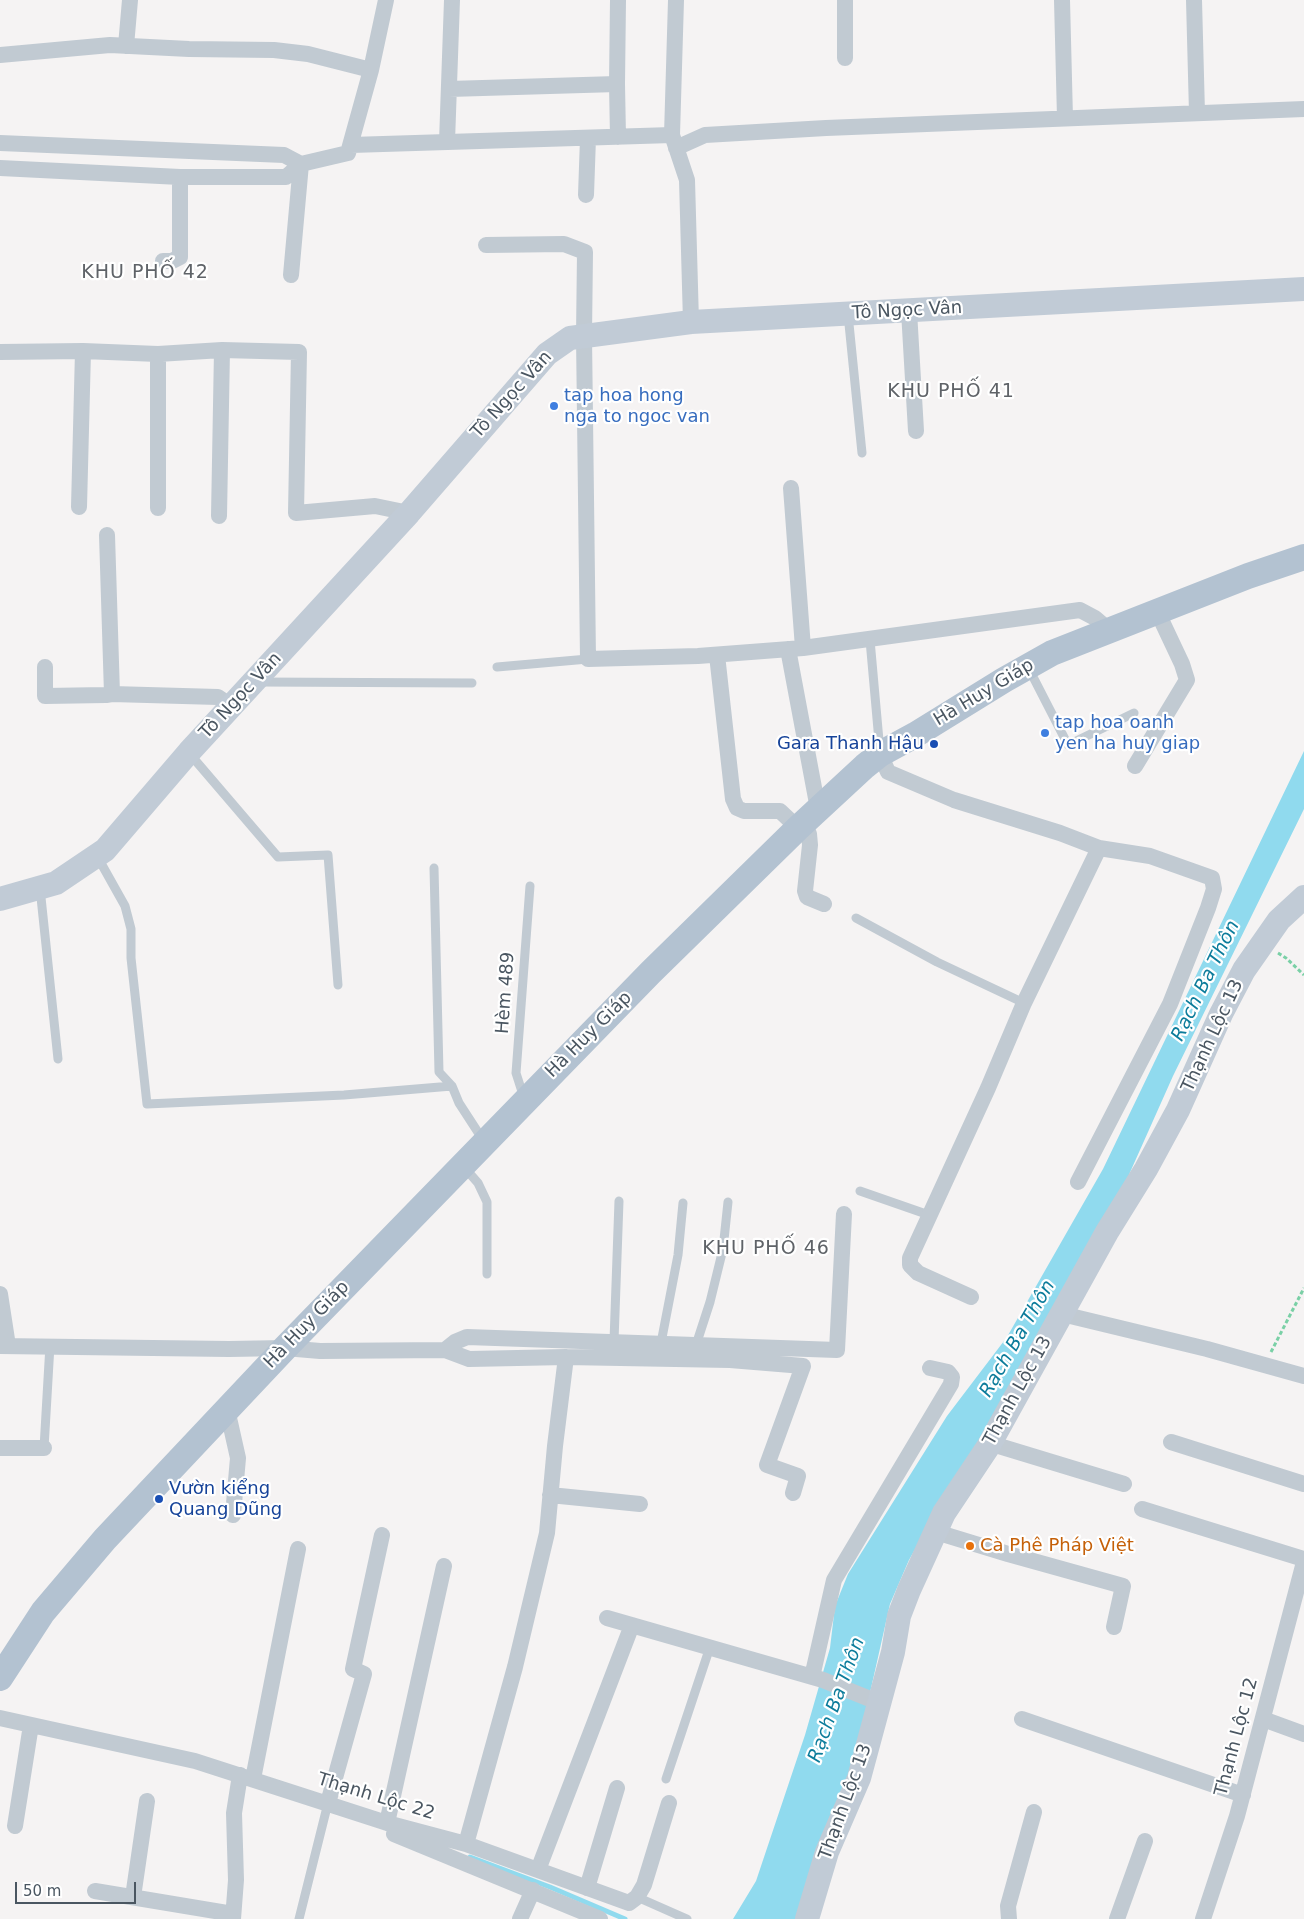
<!DOCTYPE html>
<meta charset="utf-8">
<style>
body{margin:0}
#map{position:relative;width:1304px;height:1919px;overflow:hidden;background:#f5f3f3;font-family:"DejaVu Sans",sans-serif}
canvas{display:block}
.scale{position:absolute;left:15px;top:1882px;width:121px;height:22px;box-sizing:border-box;border:2px solid #4a5661;border-top:0;padding-left:6px;font-size:15px;line-height:18px;white-space:nowrap;color:#4a5661;-webkit-text-stroke:4px #fff;paint-order:stroke}
</style>
<div id="map">
<canvas width="1304" height="1919"></canvas>
<div class="scale">50 m</div>
</div>
<script>
const ctx = document.querySelector('canvas').getContext('2d');
ctx.lineJoin = 'round';
function fillPath(path, color) {
  ctx.fillStyle = color;
  ctx.fill(path, 'evenodd');
}
function shape(rows) {
  const path = new Path2D();
  for (const r of rows) {
    path.moveTo(r[0], r[1]);
    for (let i = 2; i < r.length; i += 2) path.lineTo(r[i], r[i + 1]);
  }
  return path;
}
function stroke(path, color, width, dash) {
  ctx.strokeStyle = color;
  ctx.lineWidth = width;
  ctx.lineCap = dash ? 'butt' : 'round';
  ctx.setLineDash(dash || []);
  ctx.stroke(path);
}
function label(font, color, halo, rows, align = 'center') {
  ctx.font = font + ' "DejaVu Sans",sans-serif';
  ctx.lineWidth = 4.5;
  ctx.setLineDash([]);
  ctx.textBaseline = 'middle';
  ctx.strokeStyle = halo;
  ctx.fillStyle = color;
  for (const [text, x, y, turn = 0] of rows) {
    ctx.save();
    ctx.translate(x, y);
    ctx.rotate((+turn || 0) * Math.PI / 180);
    ctx.textAlign = isNaN(turn) ? turn : align;
    if (halo) ctx.strokeText(text, 0, 0);
    ctx.fillText(text, 0, 0);
    ctx.restore();
  }
}
fillPath(shape([
 [1304,751,1304,809,1173,1076,1119,1197,1062,1312,954,1481,909,1560,890,1604,856,1755,799,1919,733,1919,756,1881,805,1735,830,1648,835,1606,848,1574,947,1416,1007,1337,1103,1169]
]), '#90daee');
stroke(shape([
 [470,1857,550,1887,625,1919]
]), '#90daee', 5);
stroke(shape([
 [1278,953,1286,958,1304,975],
 [1271,1352,1304,1288]
]), '#7ad0a6', 3, [4, 2.5]);
stroke(shape([
 [848,314,862,453],
 [870,640,880,752],
 [497,667,588,659],
 [1029,669,1068,745,1134,713],
 [257,682,472,683],
 [189,753,278,857,328,855,338,985],
 [97,856,125,906,131,929,131,958,147,1104,344,1095,452,1086],
 [434,868,439,1072,452,1086,459,1103,483,1140],
 [40,888,58,1059],
 [856,918,937,962,1024,1003],
 [524,1098,516,1073,530,886],
 [464,1167,478,1183,487,1202,487,1274],
 [860,1191,929,1215],
 [614,1341,619,1201],
 [661,1343,678,1255,683,1203],
 [696,1345,710,1302,723,1249,728,1202],
 [44,1448,50,1345],
 [666,1779,710,1647],
 [637,1897,687,1919],
 [299,1919,328,1803]
]), '#c1cad2', 9);
stroke(shape([
 [676,0,672,135,687,180,691,322],
 [845,0,845,58],
 [1062,0,1065,118],
 [1194,0,1197,113],
 [126,46,130,0],
 [0,55,110,45,189,49,274,50,308,54,371,70],
 [617,84,618,0],
 [449,89,617,84,618,137],
 [447,142,452,0],
 [0,143,284,155,301,164],
 [351,145,672,135],
 [676,148,705,135,826,128,1304,109],
 [0,168,180,177,286,177,301,164,348,153,371,70,386,0],
 [586,195,588,138],
 [486,245,564,244,585,252,584,336,588,659,698,656,803,648,1080,610,1095,618,1109,630],
 [163,261,172,261,180,257,180,177],
 [291,275,301,164],
 [909,311,916,431],
 [0,352,83,351,158,354,222,350,299,352,296,513,375,506,409,513],
 [791,488,803,648],
 [79,507,83,351],
 [158,508,158,354],
 [219,516,222,350],
 [107,535,112,694,218,697,231,706],
 [788,649,818,809],
 [717,655,733,799,737,808,744,811,780,811,798,828],
 [45,667,45,696,106,695,112,694],
 [880,754,888,772,954,800,1060,833,1099,848,1150,856,1212,878,1214,889,1208,908,1170,1004,1078,1182],
 [1135,766,1187,680,1182,664,1157,611],
 [804,822,809,834,810,845,805,891,807,897,824,904],
 [0,1294,8,1346],
 [971,1297,918,1273,910,1265,910,1258,988,1088,1024,1003,1099,848],
 [1062,1314,1207,1349,1304,1376],
 [0,1346,229,1349,285,1348,320,1351,445,1350,469,1359,566,1357,730,1360,803,1366,767,1465,798,1476,793,1493],
 [445,1350,455,1342,467,1337,837,1350,844,1214],
 [227,1409,238,1458,233,1515],
 [1171,1442,1304,1484],
 [989,1443,1124,1484],
 [0,1448,44,1448],
 [550,1495,640,1504],
 [1142,1509,1304,1559],
 [936,1532,1008,1554,1123,1586,1114,1627],
 [607,1618,823,1680,880,1703],
 [812,1677,834,1580,951,1384,952,1377,948,1372,930,1368],
 [0,1718,195,1761,387,1823,466,1844,629,1903,637,1897,644,1885,669,1803],
 [1022,1719,1243,1795],
 [1263,1719,1304,1734],
 [253,1779,298,1549],
 [328,1803,364,1674,353,1669,382,1535],
 [387,1823,444,1566],
 [15,1826,31,1725],
 [394,1834,600,1919],
 [466,1844,515,1667,547,1533,555,1446,566,1357],
 [538,1870,632,1625],
 [587,1888,617,1788],
 [95,1891,233,1914],
 [133,1897,147,1801],
 [233,1919,236,1880,234,1813,240,1775],
 [520,1919,533,1890],
 [1009,1919,1008,1906,1034,1812],
 [1117,1919,1145,1841],
 [1203,1919,1237,1816,1304,1562]
]), '#c1cad2', 16);
stroke(shape([
 [0,899,56,883,105,850,189,752,409,513,547,354,570,338,691,322,1304,289],
 [807,1919,827,1852,859,1778,893,1652,899,1616,909,1590,944,1513,988,1447,1107,1232,1146,1169,1178,1110,1221,1014,1244,970,1279,920,1304,897]
]), '#c1cbd6', 24);
stroke(shape([
 [0,1678,43,1612,105,1539,285,1348,651,972,798,828,865,766,880,754,915,735,1004,680,1052,653,1248,576,1304,557]
]), '#b3c2d1', 26);
for (const [x, y, r, color] of [
 [554,406,5,"#3f7fe0"],
 [1045,733,5,"#3f7fe0"],
 [934,744,5,"#1a4fb4"],
 [159,1499,5,"#1a4fb4"],
 [970,1546,5,"#e8710a"]
]) {
  const dot = new Path2D();
  dot.arc(x, y, r, 0, 2 * Math.PI);
  ctx.fillStyle = color;
  ctx.fill(dot);
  stroke(dot, '#fff', 2);
}
label('18px', '#4a5661', '#fff', [
 ["Tô Ngọc Vân",907,311,-3],
 ["Tô Ngọc Vân",512,395,-48],
 ["Hà Huy Giáp",984,693,-31],
 ["Tô Ngọc Vân",241,696,-47],
 ["Hèm 489",506,993,-86],
 ["Hà Huy Giáp",589,1035,-45],
 ["Thạnh Lộc 13",1213,1036,-65],
 ["Hà Huy Giáp",307,1325,-46],
 ["Thạnh Lộc 13",1018,1391,-61],
 ["Thạnh Lộc 12",1237,1737,-75],
 ["Thạnh Lộc 22",376,1797,17],
 ["Thạnh Lộc 13",846,1802,-70]
]);
label('18px', '#366cbe', '#fff', [
 ["tap hoa hong",564,396],
 ["nga to ngoc van",564,417],
 ["tap hoa oanh",1055,723],
 ["yen ha huy giap",1055,744]
], 'left');
label('18px', '#164399', '#fff', [
 ["Gara Thanh Hậu",924,744],
 ["Vườn kiểng",169,1489,"left"],
 ["Quang Dũng",169,1510,"left"]
], 'right');
label('18px', '#c56008', '#fff', [
 ["Cà Phê Pháp Việt",980,1546]
], 'left');
ctx.letterSpacing = '1px';
label('19px', '#5f6368', '#fff', [
 ["KHU PHỐ 42",145,273],
 ["KHU PHỐ 41",951,392],
 ["KHU PHỐ 46",766,1249]
]);
ctx.letterSpacing = '0px';
label('italic 19px', '#0c7c9b', '#fff', [
 ["Rạch Ba Thôn",1206,981,-64],
 ["Rạch Ba Thôn",1018,1339,-60],
 ["Rạch Ba Thôn",837,1700,-70]
]);
</script>
